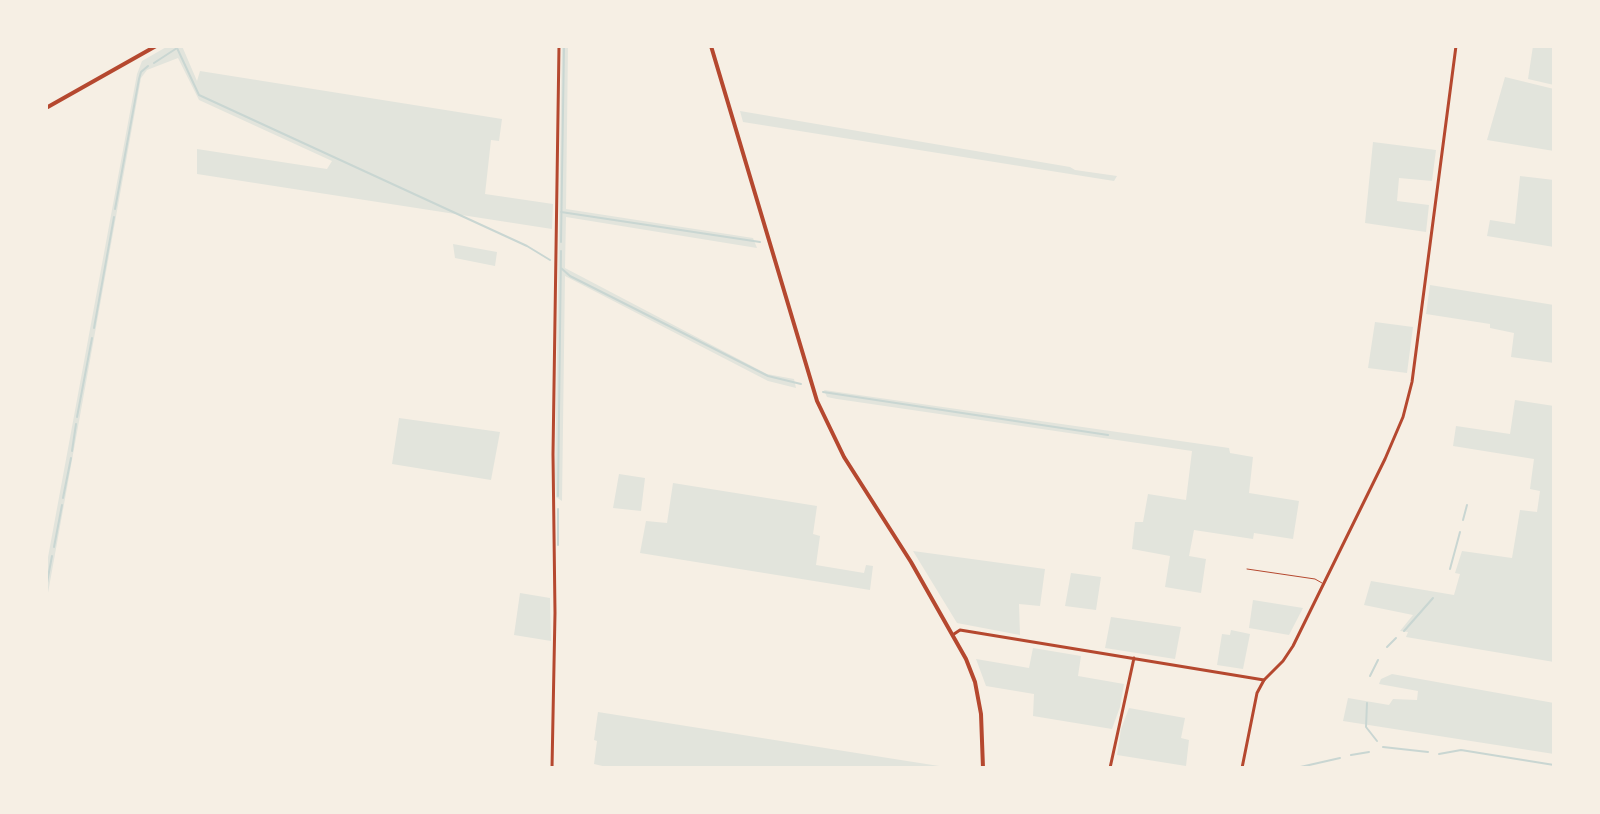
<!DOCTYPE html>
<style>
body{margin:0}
#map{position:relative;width:1600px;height:814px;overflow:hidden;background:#f6efe4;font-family:"Titillium Web",sans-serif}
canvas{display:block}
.frame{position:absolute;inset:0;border:48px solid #f6efe4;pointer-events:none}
</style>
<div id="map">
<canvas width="1600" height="814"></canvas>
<div class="frame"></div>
</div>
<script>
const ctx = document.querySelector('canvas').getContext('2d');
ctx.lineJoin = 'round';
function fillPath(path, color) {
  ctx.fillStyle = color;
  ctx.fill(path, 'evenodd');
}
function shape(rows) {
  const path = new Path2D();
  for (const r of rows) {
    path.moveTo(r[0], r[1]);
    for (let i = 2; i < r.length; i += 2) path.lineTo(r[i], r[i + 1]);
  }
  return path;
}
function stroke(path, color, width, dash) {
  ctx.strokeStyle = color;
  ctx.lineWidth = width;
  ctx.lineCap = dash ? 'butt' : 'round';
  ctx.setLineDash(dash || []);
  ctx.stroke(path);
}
fillPath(shape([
 [168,46,182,46,197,81,200,71,502,119,499,141,491,140,485,194,553,204,552,229,197,174,197,149,327,169,332,161,199,100,178,58,147,70,141,78,46,604,46,568,137,74,142,61],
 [562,46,568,46,566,209,753,238,757,248,566,217,565,268,767,374,794,379,796,388,768,381,565,276,562,501,556,497,555,474],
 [1533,46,1554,46,1554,85,1528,79],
 [1505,77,1554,89,1554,151,1487,140],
 [740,111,1070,167,1075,170,1117,176,1114,181,743,122],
 [1373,142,1436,150,1432,181,1399,178,1397,201,1429,205,1426,232,1365,223],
 [1520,176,1554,180,1554,247,1487,236,1490,220,1515,224],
 [453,244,497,252,495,266,455,258],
 [1430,285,1554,305,1554,363,1511,357,1514,333,1490,328,1490,324,1426,314],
 [1375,322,1413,327,1407,373,1368,368],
 [824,390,1229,448,1230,453,1253,457,1249,493,1299,501,1293,539,1254,533,1253,539,1194,530,1189,556,1206,559,1201,593,1165,587,1170,556,1132,549,1135,522,1143,522,1148,494,1186,500,1192,451,837,399,827,397],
 [1515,400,1554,406,1554,662,1406,637,1408,632,1400,631,1413,615,1364,605,1371,581,1454,595,1460,574,1455,573,1462,551,1512,558,1520,510,1537,512,1540,491,1530,489,1534,459,1453,446,1456,426,1510,434],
 [399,418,500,432,491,480,392,464],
 [619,474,645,478,641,511,613,508],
 [673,483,817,506,813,534,820,536,816,565,864,573,866,565,873,566,870,590,640,553,646,521,667,523],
 [913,551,1045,569,1040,606,1019,604,1020,635,957,623],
 [1071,573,1101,577,1096,610,1065,606],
 [520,593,550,598,551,641,514,635],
 [1253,600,1303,608,1289,635,1249,628],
 [1111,617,1181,627,1175,659,1105,648],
 [1231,630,1250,634,1243,669,1217,665,1222,634,1230,635],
 [1033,648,1081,656,1078,676,1124,684,1120,707,1112,729,1033,716,1034,694,986,686,976,659,1029,668],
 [1392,674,1554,703,1554,754,1343,721,1348,698,1389,705,1393,699,1417,700,1418,691,1379,684,1381,679],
 [1129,708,1185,718,1181,738,1189,740,1186,766,1117,755,1121,729],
 [598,712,907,761,952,768,611,768,594,764,597,741,594,740]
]), '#e2e4dc');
stroke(shape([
 [154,63,177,48,199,95,527,246,550,260],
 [115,209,139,79,141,72,148,66],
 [561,212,760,242],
 [561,242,564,46],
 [561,268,570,276,768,376,801,384],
 [94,328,114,217],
 [823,392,1108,435],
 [77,417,92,338],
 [72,451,76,424],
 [558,496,561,251],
 [63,498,71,458],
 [558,509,558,545],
 [1463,520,1467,505],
 [54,547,62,505],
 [1450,569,1460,532],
 [46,588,52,556],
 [1404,631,1433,598],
 [1387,647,1396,638],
 [1370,676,1378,660],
 [1367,703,1366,727,1377,741],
 [1383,747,1428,752],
 [1439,754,1461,750,1554,765],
 [1351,755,1369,752],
 [1296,768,1340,758]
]), '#c9d6d2', 2);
stroke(shape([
 [1247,569,1315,579,1322,583]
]), '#b5482f', 1);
stroke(shape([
 [954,634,960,630,1264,680],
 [552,768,555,613,553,454,559,46],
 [1110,768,1134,658]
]), '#b5482f', 3);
stroke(shape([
 [1242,768,1257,693,1264,680,1283,661,1293,646,1385,459,1403,417,1412,382,1456,46]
]), '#b5482f', 3);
stroke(shape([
 [711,46,817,401,844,457,911,562,966,659,975,682,981,714,983,768],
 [46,108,156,46]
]), '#b5482f', 4);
</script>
